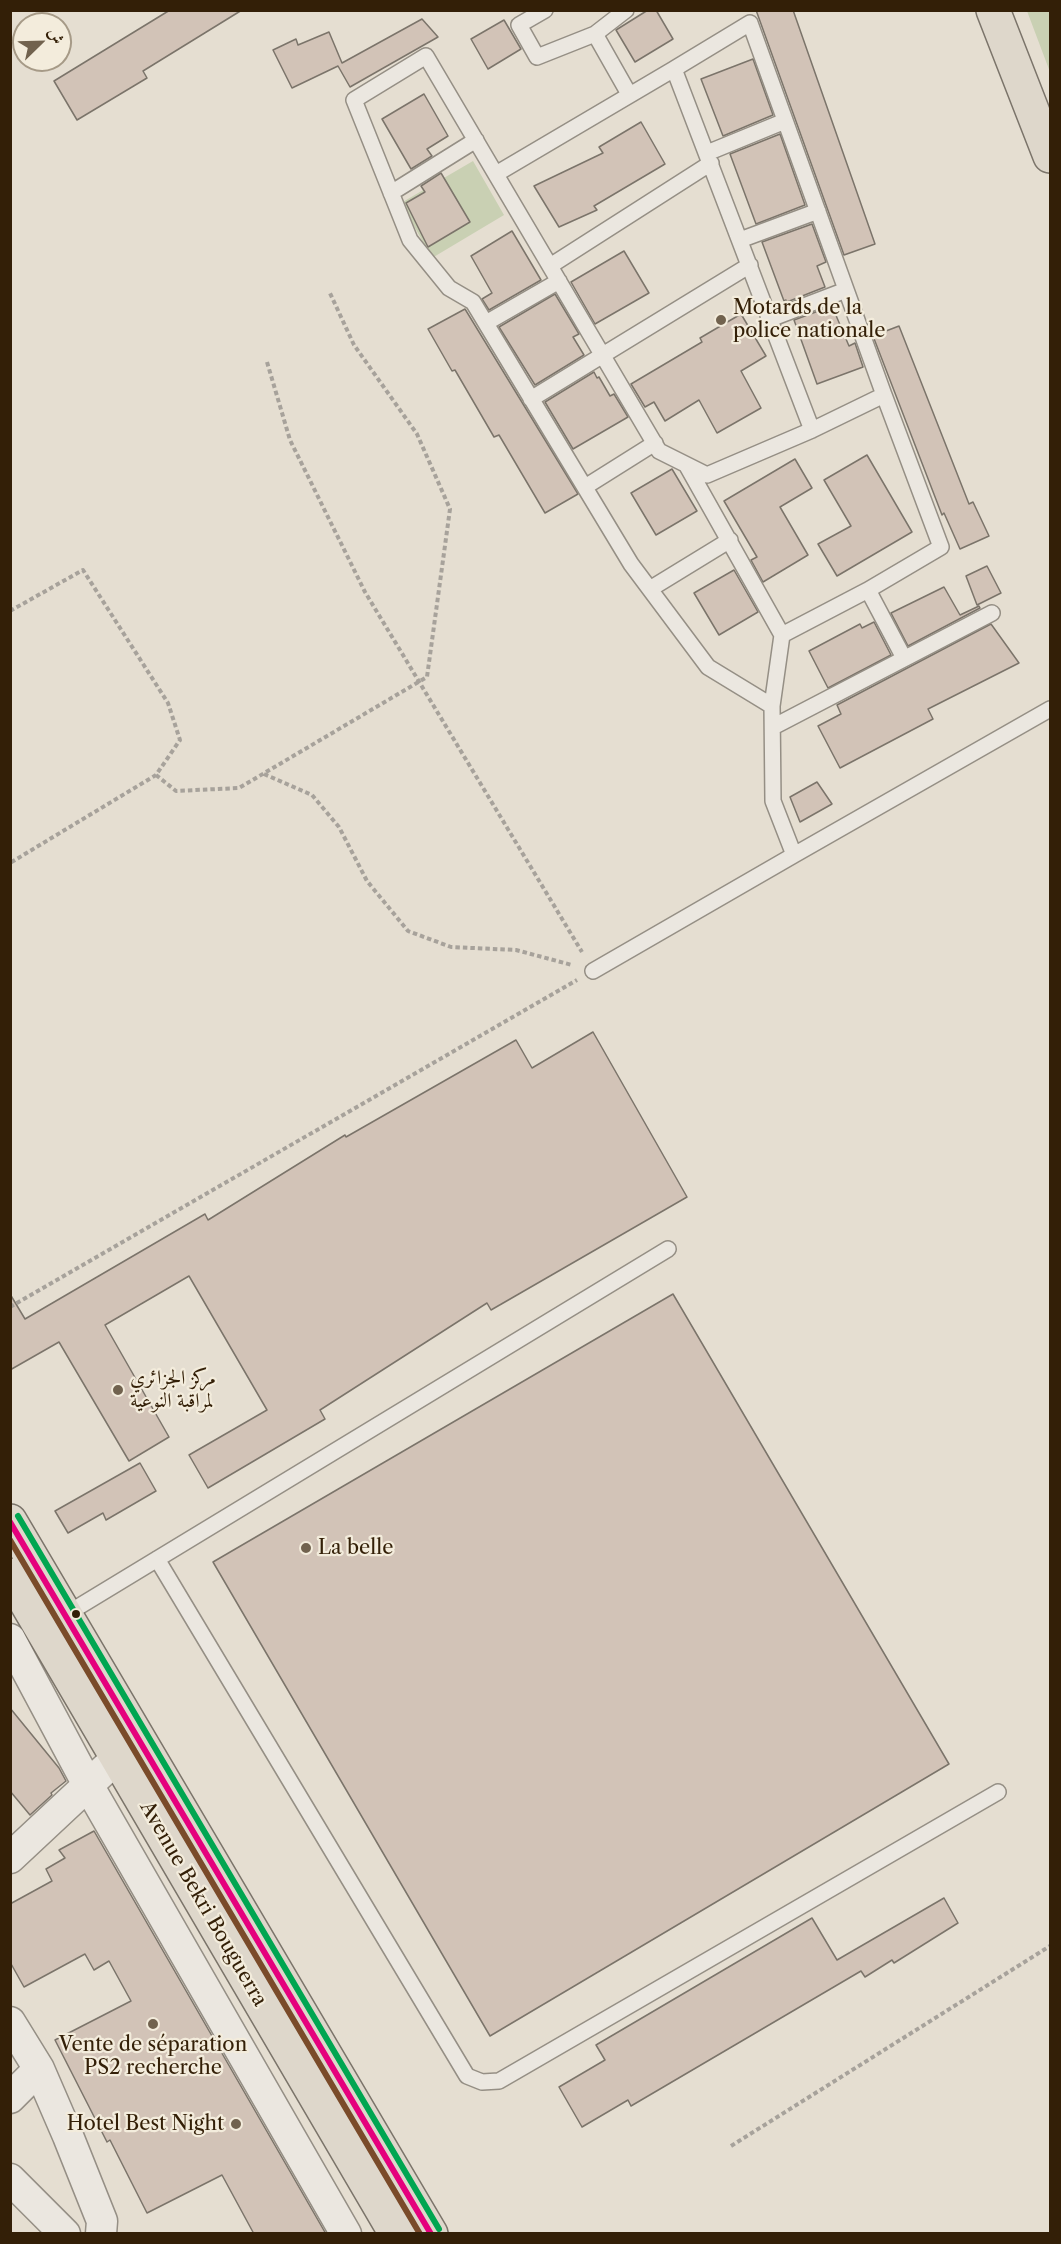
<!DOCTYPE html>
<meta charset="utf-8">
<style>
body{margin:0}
#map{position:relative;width:1061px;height:2244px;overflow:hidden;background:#e5ded1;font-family:"Libre Caslon Text",Amiri,serif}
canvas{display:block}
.frame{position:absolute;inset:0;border:12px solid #331f07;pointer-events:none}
.north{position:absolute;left:12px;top:12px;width:60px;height:60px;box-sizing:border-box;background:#f3ecdc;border:2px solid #a69a87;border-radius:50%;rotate:67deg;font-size:16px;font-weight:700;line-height:24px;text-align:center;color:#331f07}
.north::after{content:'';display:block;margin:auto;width:21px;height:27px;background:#71624e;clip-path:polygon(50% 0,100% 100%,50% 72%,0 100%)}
</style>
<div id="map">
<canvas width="1061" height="2244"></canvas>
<div class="frame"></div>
<div class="north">ش</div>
</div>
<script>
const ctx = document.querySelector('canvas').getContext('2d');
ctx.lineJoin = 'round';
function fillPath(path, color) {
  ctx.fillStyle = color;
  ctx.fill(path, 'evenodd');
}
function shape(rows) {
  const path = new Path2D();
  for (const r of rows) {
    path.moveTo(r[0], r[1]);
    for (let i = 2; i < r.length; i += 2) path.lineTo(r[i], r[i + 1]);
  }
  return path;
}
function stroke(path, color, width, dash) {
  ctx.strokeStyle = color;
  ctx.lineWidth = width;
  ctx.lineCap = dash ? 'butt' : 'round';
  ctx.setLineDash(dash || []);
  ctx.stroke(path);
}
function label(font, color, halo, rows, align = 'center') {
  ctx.font = font + ' "Libre Caslon Text",Amiri,serif';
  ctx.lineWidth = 4.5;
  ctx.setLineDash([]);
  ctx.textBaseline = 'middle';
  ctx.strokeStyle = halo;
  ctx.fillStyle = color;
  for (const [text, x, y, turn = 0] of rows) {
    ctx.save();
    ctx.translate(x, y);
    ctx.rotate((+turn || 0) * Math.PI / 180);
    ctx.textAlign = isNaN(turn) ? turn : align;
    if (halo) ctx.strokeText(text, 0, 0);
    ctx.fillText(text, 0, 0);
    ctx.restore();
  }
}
fillPath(shape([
 [1027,11,1050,11,1050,72],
 [473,161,504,215,432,258,401,203]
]), '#c9d0b3');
const building = shape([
 [170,10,242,10,143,71,147,78,77,120,54,81,170,10],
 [648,10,656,10,673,39,635,62,616,30,648,10],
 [756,10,793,10,875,244,844,255,756,10],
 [422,19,438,37,350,87,338,66,292,88,273,50,296,39,298,45,329,32,342,63,422,19],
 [504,20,521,49,488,69,471,39,504,20],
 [753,59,773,115,723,136,701,79,753,59],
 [424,94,448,136,427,149,432,156,411,169,382,119,424,94],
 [641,122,665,164,594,206,597,210,559,227,534,186,603,153,599,147,641,122],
 [780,134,805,205,756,224,730,154,780,134],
 [441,173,470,222,428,247,406,203,425,192,421,186,441,173],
 [812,224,826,262,817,266,825,287,787,302,786,300,784,301,762,242,812,224],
 [512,231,541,280,489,310,482,299,492,293,471,256,512,231],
 [624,251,649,293,595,324,571,282,624,251],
 [555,294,579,334,573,337,584,355,535,385,499,327,555,294],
 [832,306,849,346,855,343,863,367,817,384,794,320,832,306],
 [465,309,578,494,545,513,499,435,494,437,455,370,452,371,428,329,465,309],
 [741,314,766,356,741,371,761,408,717,433,699,400,665,421,654,402,645,407,631,384,702,342,700,338,741,314],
 [899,326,969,504,973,502,989,536,960,549,944,513,942,515,873,336,899,326],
 [594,372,597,378,599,377,610,396,614,394,628,417,573,449,545,402,594,372],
 [867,455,912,532,837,576,818,544,851,526,824,480,867,455],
 [795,459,812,488,780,507,808,555,763,582,751,560,757,557,724,501,795,459],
 [672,469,697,511,656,535,631,493,672,469],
 [987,566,1001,593,977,605,966,576,987,566],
 [734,570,758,612,719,635,694,593,734,570],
 [944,587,960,615,979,606,980,608,908,646,891,613,944,587],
 [874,622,891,655,828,688,809,651,860,624,862,628,874,622],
 [991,624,1019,663,928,709,933,719,840,768,818,726,841,714,837,705,991,624],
 [817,782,832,804,800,822,790,797,817,782],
 [593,1032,687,1197,491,1310,487,1303,320,1410,325,1419,208,1488,189,1455,267,1410,189,1276,105,1325,169,1437,129,1461,59,1342,10,1370,10,1294,25,1319,205,1214,208,1220,345,1135,346,1137,516,1040,532,1068,593,1032],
 [673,1294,949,1764,490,2036,213,1562,673,1294],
 [140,1463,156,1491,106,1520,103,1513,68,1533,55,1511,140,1463],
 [10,1708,59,1768,66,1781,51,1793,52,1795,30,1815,10,1791,10,1708],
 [94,1831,326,2234,254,2234,222,2175,147,2213,110,2140,107,2142,55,2040,131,2001,109,1961,94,1970,85,1954,24,1987,10,1962,10,1904,52,1881,46,1869,65,1858,59,1850,94,1831],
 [944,1898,958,1923,894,1963,892,1960,865,1977,861,1971,631,2106,628,2100,582,2127,559,2087,605,2060,596,2045,812,1918,837,1960,944,1898]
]);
fillPath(building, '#d2c3b7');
stroke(building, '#7b746a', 1.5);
const lane = shape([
 [545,10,519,25,537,57,595,34,626,10],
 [595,34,629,94],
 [674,69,750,23,884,395],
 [707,153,785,121],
 [496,174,674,69,812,430],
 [391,193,476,140],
 [740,240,818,211],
 [550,266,711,163],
 [770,319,846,290],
 [486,323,559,281],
 [531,399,750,265],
 [687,466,782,635],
 [585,487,655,443],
 [650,589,730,540],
 [868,590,904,658],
 [773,727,992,613],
 [794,855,1050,709],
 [593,971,794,855,773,801,772,706,782,635,868,590,941,547,884,395,812,430,707,475,659,451,426,56,354,100,410,240,449,288,473,302,631,564,708,667,772,706],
 [157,1559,467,2076,482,2082,499,2081,998,1792],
 [65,1615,668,1249]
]);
const street = shape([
 [10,1639,88,1785,346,2234],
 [10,1858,117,1758],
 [10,2022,39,2069,68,2136,102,2221,101,2234],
 [10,2098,39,2069],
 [10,2179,65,2234]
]);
const highway = shape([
 [993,10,1050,156],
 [10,1521,431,2234],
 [10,1575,396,2234]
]);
stroke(lane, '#958f85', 18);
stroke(street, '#958f85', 33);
stroke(highway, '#7b746a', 36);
stroke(shape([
 [267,362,290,440,365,592,582,952],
 [10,611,83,570,168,703,180,740,156,775,10,863],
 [264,774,312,795,339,827,367,881,408,931,451,947,516,950,572,965],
 [156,775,176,791,239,788,427,677,450,509,417,434,354,345,329,291],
 [10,1307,577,980],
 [731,2146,1050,1946]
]), '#a7a29b', 4, [4.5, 3]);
stroke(lane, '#ebe7e0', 15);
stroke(street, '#ebe7e0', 30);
stroke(highway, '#ded7cb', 33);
stroke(shape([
 [10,1522,431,2234]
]), '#e5007d', 6);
stroke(shape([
 [10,1540,420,2234]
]), '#7a4b2a', 6);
stroke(shape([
 [18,1516,439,2229]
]), '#00a651', 6);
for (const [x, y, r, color] of [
 [721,320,6,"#71624e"],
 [118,1390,6,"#71624e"],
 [306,1548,6,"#71624e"],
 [76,1614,5,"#331f07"],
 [153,2024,6,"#71624e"],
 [236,2124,6,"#71624e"]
]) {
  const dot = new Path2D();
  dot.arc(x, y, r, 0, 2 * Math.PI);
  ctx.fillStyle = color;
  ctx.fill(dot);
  stroke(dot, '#f3ecdc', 2);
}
label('20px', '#331f07', '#f3ecdc', [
 ["Motards de la",733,308],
 ["police nationale",733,331],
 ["مركز الجزائري",130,1378],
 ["لمراقبة النوعية",130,1401],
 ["La belle",318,1548],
 ["Vente de séparation",153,2045,"center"],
 ["PS2 recherche",153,2068,"center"],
 ["Hotel Best Night",224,2124,"right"]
], 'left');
label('20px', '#331f07', '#f3ecdc', [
 ["Avenue Bekri Bouguerra",203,1904,60]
]);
</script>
